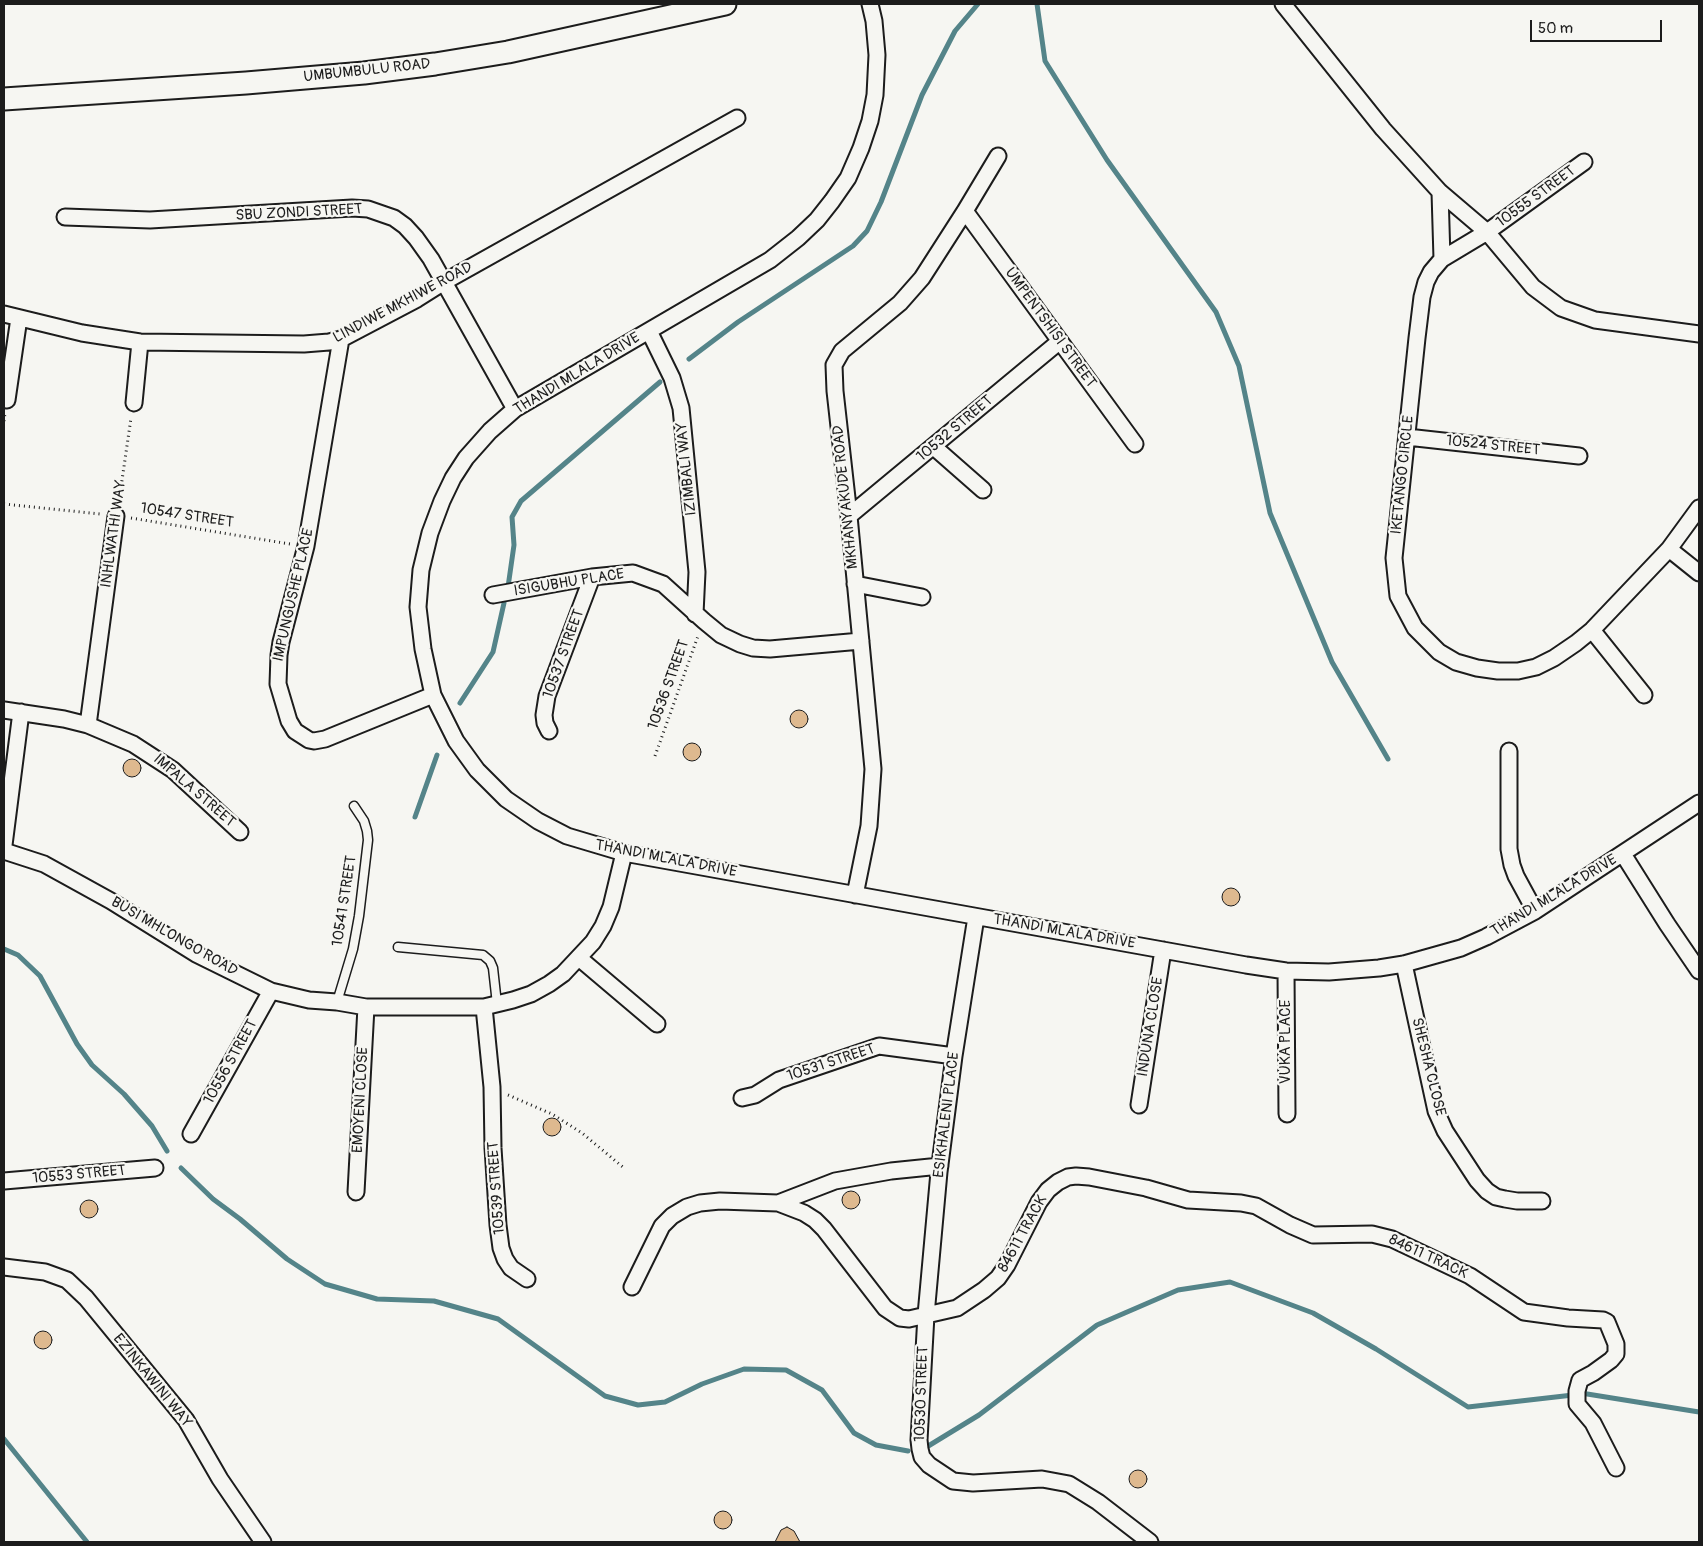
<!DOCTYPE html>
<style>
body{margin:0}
#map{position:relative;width:1703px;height:1546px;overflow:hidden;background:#f6f6f2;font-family:Pangolin,sans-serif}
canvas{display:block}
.frame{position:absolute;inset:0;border:5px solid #1c1c1c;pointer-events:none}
.scale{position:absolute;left:1530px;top:20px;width:132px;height:22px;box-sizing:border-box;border:2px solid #1c1c1c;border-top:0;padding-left:6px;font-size:15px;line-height:18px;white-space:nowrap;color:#1c1c1c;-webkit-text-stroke:4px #f6f6f2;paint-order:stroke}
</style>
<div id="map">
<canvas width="1703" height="1546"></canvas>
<div class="frame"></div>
<div class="scale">50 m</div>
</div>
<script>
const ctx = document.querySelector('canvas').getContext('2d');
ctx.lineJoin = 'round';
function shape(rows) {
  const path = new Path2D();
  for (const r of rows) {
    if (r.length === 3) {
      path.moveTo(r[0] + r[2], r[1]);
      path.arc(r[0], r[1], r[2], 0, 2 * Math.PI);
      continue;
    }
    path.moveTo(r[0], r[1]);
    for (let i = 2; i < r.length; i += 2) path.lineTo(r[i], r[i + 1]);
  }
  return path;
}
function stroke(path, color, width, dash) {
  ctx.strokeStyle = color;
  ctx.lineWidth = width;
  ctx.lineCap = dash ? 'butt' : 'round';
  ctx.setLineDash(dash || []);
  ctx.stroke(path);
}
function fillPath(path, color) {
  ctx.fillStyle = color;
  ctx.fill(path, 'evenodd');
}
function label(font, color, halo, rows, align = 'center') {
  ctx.font = font + ' Pangolin,sans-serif';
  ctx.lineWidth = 4.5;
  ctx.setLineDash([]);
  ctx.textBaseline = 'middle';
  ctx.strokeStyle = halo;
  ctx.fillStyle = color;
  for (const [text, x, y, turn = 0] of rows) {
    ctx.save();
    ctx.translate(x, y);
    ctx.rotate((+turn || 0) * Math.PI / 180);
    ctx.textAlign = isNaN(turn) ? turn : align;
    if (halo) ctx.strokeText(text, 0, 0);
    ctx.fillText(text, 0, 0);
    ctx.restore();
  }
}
stroke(shape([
 [1037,4,1045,61,1107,160,1216,312,1239,366,1270,513,1332,662,1388,759],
 [689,359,738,322,853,246,867,231,881,202,922,95,955,31,978,4],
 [508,587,514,545,512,517,521,501,660,382],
 [460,703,493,652,504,603],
 [415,817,437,755],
 [4,949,18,955,40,976,77,1044,92,1065,124,1094,152,1126,167,1151],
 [181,1168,213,1199,240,1219,287,1259,325,1284,377,1299,434,1301,498,1319,605,1396,638,1405,665,1402,702,1384,744,1369,786,1370,822,1390,854,1433,876,1445,908,1451],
 [1581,1393,1699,1412],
 [4,1439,87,1542],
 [925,1448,979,1415,1097,1325,1178,1290,1230,1282,1313,1313,1376,1349,1468,1407,1573,1395]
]), '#548489', 5);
const building = shape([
 [799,719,9],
 [692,752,9],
 [132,768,9],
 [1231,897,9],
 [552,1127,9],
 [851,1200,9],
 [89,1209,9],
 [43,1340,9],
 [1138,1479,9],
 [723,1520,9],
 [787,1527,794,1531,800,1542,775,1542,781,1530,787,1527]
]);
fillPath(building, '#deb98f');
stroke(building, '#1c1c1c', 1);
const lane = shape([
 [398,947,483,955,490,961,493,968,497,1004],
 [337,1002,353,949,359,916,368,840,367,831,364,821,354,806]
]);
const street = shape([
 [870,4,874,21,877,55,875,95,870,121,861,148,848,178,832,201,817,220,798,238,770,260,515,409,490,431,466,458,453,478,442,501,430,533,421,570,418,607,423,649,433,695,456,741,477,770,506,799,538,821,567,836,624,853,1246,965,1286,971,1329,972,1379,968,1404,964,1461,948,1486,937,1535,911,1699,803],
 [1283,4,1383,129,1440,192,1487,232,1533,287,1561,308,1595,320,1699,334],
 [1584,162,1487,232,1442,259,1431,272,1426,282,1422,297,1417,338,1394,558,1398,596,1415,628,1439,652,1456,662,1477,668,1498,671,1518,671,1536,667,1554,658,1576,643,1592,630,1669,549,1699,508],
 [1440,192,1442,259],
 [965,211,1135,444],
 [65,217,150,220,352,208,368,209,394,218,405,226,416,238,431,259,515,409],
 [4,314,82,333,140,342,304,344,329,342,341,339,417,299,444,282,737,118],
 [649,331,672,378,681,408,697,572,695,614],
 [341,339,306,546,281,642,279,655,278,684,289,721,295,731,309,740,314,741,325,739,433,695],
 [7,400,19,318],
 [134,403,140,342],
 [1407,437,1579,456],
 [934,447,983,490],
 [849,516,1060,341],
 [1669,549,1699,573],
 [855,584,922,597],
 [493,595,592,577,633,573,663,584,704,621,721,635,740,644,753,648,770,649,861,641],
 [1592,630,1644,695],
 [4,710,64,719,88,725,133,744,173,770,240,832],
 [88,725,116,516],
 [549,731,545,723,544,715,547,696,592,577],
 [1509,751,1509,849,1512,865,1516,876,1535,911],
 [4,845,21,712],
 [4,851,44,864,111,901,196,954,271,991,309,1000,337,1002,366,1007,484,1007,513,1000,531,994,549,984,563,974,593,942,603,926,611,907,624,853],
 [1623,854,1667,924,1699,971],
 [855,895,869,826,873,769,849,516,835,391,834,365,842,351,900,303,922,278,965,211,998,156],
 [976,917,954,1056,939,1172,926,1315,919,1440,920,1449,922,1457,929,1465,953,1481,973,1483,1042,1479,1069,1484,1098,1502,1150,1542],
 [579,958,657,1024],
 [1404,964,1436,1111,1445,1131,1477,1180,1487,1191,1496,1197,1505,1199,1517,1201,1542,1201],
 [1286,971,1287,1114],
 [484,1007,492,1087,493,1148,498,1225,501,1248,505,1259,511,1268,527,1279],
 [742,1098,755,1095,779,1080,879,1046,954,1056],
 [1139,1105,1163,950],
 [191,1134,271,991],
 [4,1181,155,1168],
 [356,1192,366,1007],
 [778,1203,835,1181,891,1171,940,1166],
 [4,1267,45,1272,67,1280,86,1298,186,1420,220,1479,263,1542],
 [632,1287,662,1226,672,1216,687,1207,700,1203,720,1201,778,1203,804,1213,815,1220,824,1229,885,1308,900,1318,909,1319,957,1308,984,1290,998,1278,1007,1265,1039,1202,1048,1190,1058,1182,1068,1177,1076,1176,1089,1177,1146,1188,1188,1200,1241,1203,1256,1206,1290,1225,1313,1235,1372,1234,1392,1239,1470,1276,1524,1312,1568,1318,1603,1320,1607,1322,1616,1344,1616,1354,1611,1360,1593,1373,1580,1380,1577,1391,1577,1404,1593,1423,1616,1468]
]);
const secondary = shape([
 [4,99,246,83,364,73,435,64,508,52,725,4]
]);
stroke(lane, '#1c1c1c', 11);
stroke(street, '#1c1c1c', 19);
stroke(secondary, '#1c1c1c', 25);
stroke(shape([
 [4,421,5,413],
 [119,501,131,418],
 [4,504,100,514],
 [131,518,290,544],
 [655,756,698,636],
 [508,1095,552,1114,582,1133,624,1168]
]), '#1c1c1c', 3, [1, 4]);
stroke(lane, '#f6f6f2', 8);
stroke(street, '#f6f6f2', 15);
stroke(secondary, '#f6f6f2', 21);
label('15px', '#1c1c1c', '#f6f6f2', [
 ["UMBUMBULU ROAD",367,71,-6],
 ["10555 STREET",1536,197,-36],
 ["SBU ZONDI STREET",299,213,-3],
 ["LINDIWE MKHIWE ROAD",403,303,-28],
 ["UMPENTSHISI STREET",1050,328,54],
 ["THANDI MLALA DRIVE",577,374,-31],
 ["10532 STREET",955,429,-40],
 ["10524 STREET",1493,446,6],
 ["IZIMBALI WAY",687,469,-96],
 ["IKETANGO CIRCLE",1403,475,-84],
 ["MKHANYAKUDE ROAD",846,497,-96],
 ["10547 STREET",187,516,9],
 ["INHLWATHI WAY",114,534,-82],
 ["ISIGUBHU PLACE",569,583,-9],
 ["IMPUNGUSHE PLACE",294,595,-77],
 ["10537 STREET",564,654,-70],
 ["10536 STREET",669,685,-70],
 ["IMPALA STREET",194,791,41],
 ["THANDI MLALA DRIVE",666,859,11],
 ["THANDI MLALA DRIVE",1554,896,-31],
 ["10541 STREET",345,901,-81],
 ["THANDI MLALA DRIVE",1064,932,10],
 ["BUSI MHLONGO ROAD",174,937,30],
 ["INDUNA CLOSE",1151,1027,-81],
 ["VUKA PLACE",1286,1042,-90],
 ["10556 STREET",231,1062,-61],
 ["10531 STREET",831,1063,-18],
 ["SHESHA CLOSE",1428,1067,76],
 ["EMOYENI CLOSE",361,1100,-87],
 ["ESIKHALENI PLACE",947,1115,-83],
 ["10553 STREET",79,1175,-5],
 ["10539 STREET",497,1188,-94],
 ["84611 TRACK",1023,1234,-61],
 ["84611 TRACK",1428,1257,25],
 ["EZINKAWINI WAY",152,1381,51],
 ["10530 STREET",922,1394,-88]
]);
</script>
